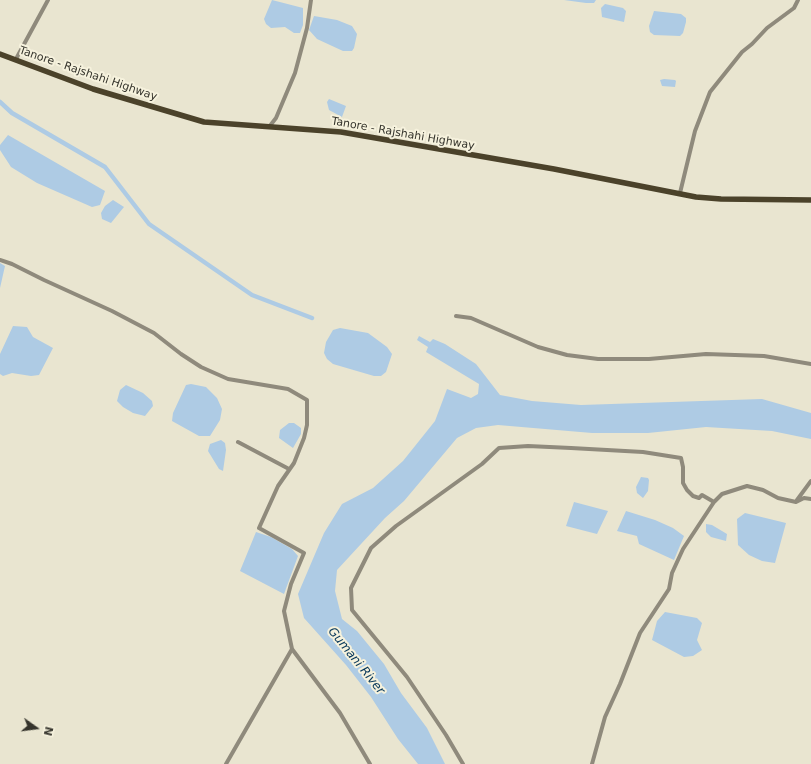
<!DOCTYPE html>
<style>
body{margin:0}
#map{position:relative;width:811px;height:764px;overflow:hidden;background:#e9e5d0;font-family:"DejaVu Sans",sans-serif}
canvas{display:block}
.north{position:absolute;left:16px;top:708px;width:40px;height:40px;-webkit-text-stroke:3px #f6f2dd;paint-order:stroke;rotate:104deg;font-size:11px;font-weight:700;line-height:16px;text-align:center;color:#35342c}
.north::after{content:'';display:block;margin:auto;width:14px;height:18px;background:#35342c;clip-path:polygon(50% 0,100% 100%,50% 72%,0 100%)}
</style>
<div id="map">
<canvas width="811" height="764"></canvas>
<div class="north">N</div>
</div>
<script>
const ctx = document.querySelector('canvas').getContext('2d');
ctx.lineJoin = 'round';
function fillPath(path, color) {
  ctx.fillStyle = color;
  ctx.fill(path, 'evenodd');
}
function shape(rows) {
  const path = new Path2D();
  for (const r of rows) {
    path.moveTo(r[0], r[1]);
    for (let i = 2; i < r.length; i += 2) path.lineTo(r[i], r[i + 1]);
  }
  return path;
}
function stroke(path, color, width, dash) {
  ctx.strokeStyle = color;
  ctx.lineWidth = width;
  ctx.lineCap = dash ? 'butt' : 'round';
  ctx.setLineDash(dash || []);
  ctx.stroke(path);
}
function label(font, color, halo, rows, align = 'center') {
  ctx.font = font + ' "DejaVu Sans",sans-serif';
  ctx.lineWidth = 4;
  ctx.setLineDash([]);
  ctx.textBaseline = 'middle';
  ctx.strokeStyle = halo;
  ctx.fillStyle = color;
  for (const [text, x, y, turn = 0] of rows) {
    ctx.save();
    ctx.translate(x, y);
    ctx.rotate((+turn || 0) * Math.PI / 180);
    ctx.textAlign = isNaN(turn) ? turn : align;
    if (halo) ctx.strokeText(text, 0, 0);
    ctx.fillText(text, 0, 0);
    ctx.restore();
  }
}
fillPath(shape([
 [272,0,303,8,303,25,300,33,294,33,285,27,271,28,266,24,264,19],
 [564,0,596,0,594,3,586,3],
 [605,4,623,8,626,11,624,22,602,17,601,8],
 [654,11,681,14,686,18,686,22,683,33,680,36,654,35,650,32,649,26],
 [314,16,337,20,352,26,357,34,354,48,352,51,343,51,317,39,309,30],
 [664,79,675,80,676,81,675,87,662,86,660,80],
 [329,99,346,106,342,117,329,110,327,102],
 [8,135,105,191,100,205,92,207,37,183,11,167,0,150,0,145],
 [113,200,124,207,111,223,102,219,101,213,105,206],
 [0,263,5,266,0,288],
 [13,326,27,327,33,337,53,348,39,375,31,376,12,373,3,376,0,374,0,354],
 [340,328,368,333,387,347,392,354,386,372,381,376,374,376,333,364,327,359,324,353,326,342,333,330],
 [419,336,430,342,433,339,445,344,476,364,500,395,532,401,581,405,762,399,811,413,811,439,772,431,706,427,648,433,592,433,498,425,476,428,457,438,404,501,385,518,337,570,335,591,342,619,357,631,384,664,401,693,427,728,445,764,418,764,398,739,371,697,346,665,304,618,298,594,324,533,342,504,373,488,403,461,435,421,447,389,471,398,478,394,479,384,426,352,428,347,417,340],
 [191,384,206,387,217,398,222,409,220,420,210,436,199,436,172,421,173,413,186,385],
 [126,385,143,393,152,401,153,406,145,416,133,413,123,407,117,401,120,390],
 [289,423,294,423,301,428,301,434,293,448,279,438,280,430],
 [221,440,225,443,226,450,223,471,219,469,208,451,210,444],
 [641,477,648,478,649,480,648,491,643,498,637,493,636,487],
 [574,502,608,511,597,534,566,526],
 [626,511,655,520,673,528,684,536,674,560,639,544,637,536,617,531],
 [745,513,786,523,775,563,762,561,749,555,738,545,737,519],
 [706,524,712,525,727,534,726,541,711,537,706,532],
 [256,532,271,537,292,549,298,556,284,594,240,571],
 [665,612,697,618,702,623,697,640,702,650,693,656,684,657,652,640,657,621]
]), '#aecbe4');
stroke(shape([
 [0,102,12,113,105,167,149,224,252,295,312,318]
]), '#aecbe4', 4.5);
stroke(shape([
 [16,59,48,0],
 [269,127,276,118,295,73,307,28,311,0],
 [680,193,695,131,710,92,742,52,752,44,767,28,794,8,798,0],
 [0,260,12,264,44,280,112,311,154,333,181,354,201,367,228,379,288,389,307,400,307,425,304,438,294,463,278,486,259,528,304,553,291,584,284,611,292,649],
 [456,316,471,318,538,347,567,355,598,359,649,359,706,354,764,356,811,364],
 [238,442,289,469],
 [797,500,811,481],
 [226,764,292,649,340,713,370,764],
 [463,764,446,735,407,677,352,610,351,588,371,548,396,526,482,464,499,448,528,446,571,448,643,452,681,458,683,467,683,483,687,490,693,496,699,498,702,495,714,502],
 [592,764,605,717,620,684,640,633,669,589,672,573,683,549,714,502,722,494,747,486,763,490,778,498,796,502,804,498,811,499]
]), '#8f8a7c', 4);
stroke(shape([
 [0,54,93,89,204,122,341,132,554,169,696,197,721,199,811,200]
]), '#4b422a', 5.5);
label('11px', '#35342c', '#f6f2dd', [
 ["Tanore - Rajshahi Highway",88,74,19],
 ["Tanore - Rajshahi Highway",403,134,10]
]);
label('italic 12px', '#08385a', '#f6f2dd', [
 ["Gumani River",356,661,51]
]);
</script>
